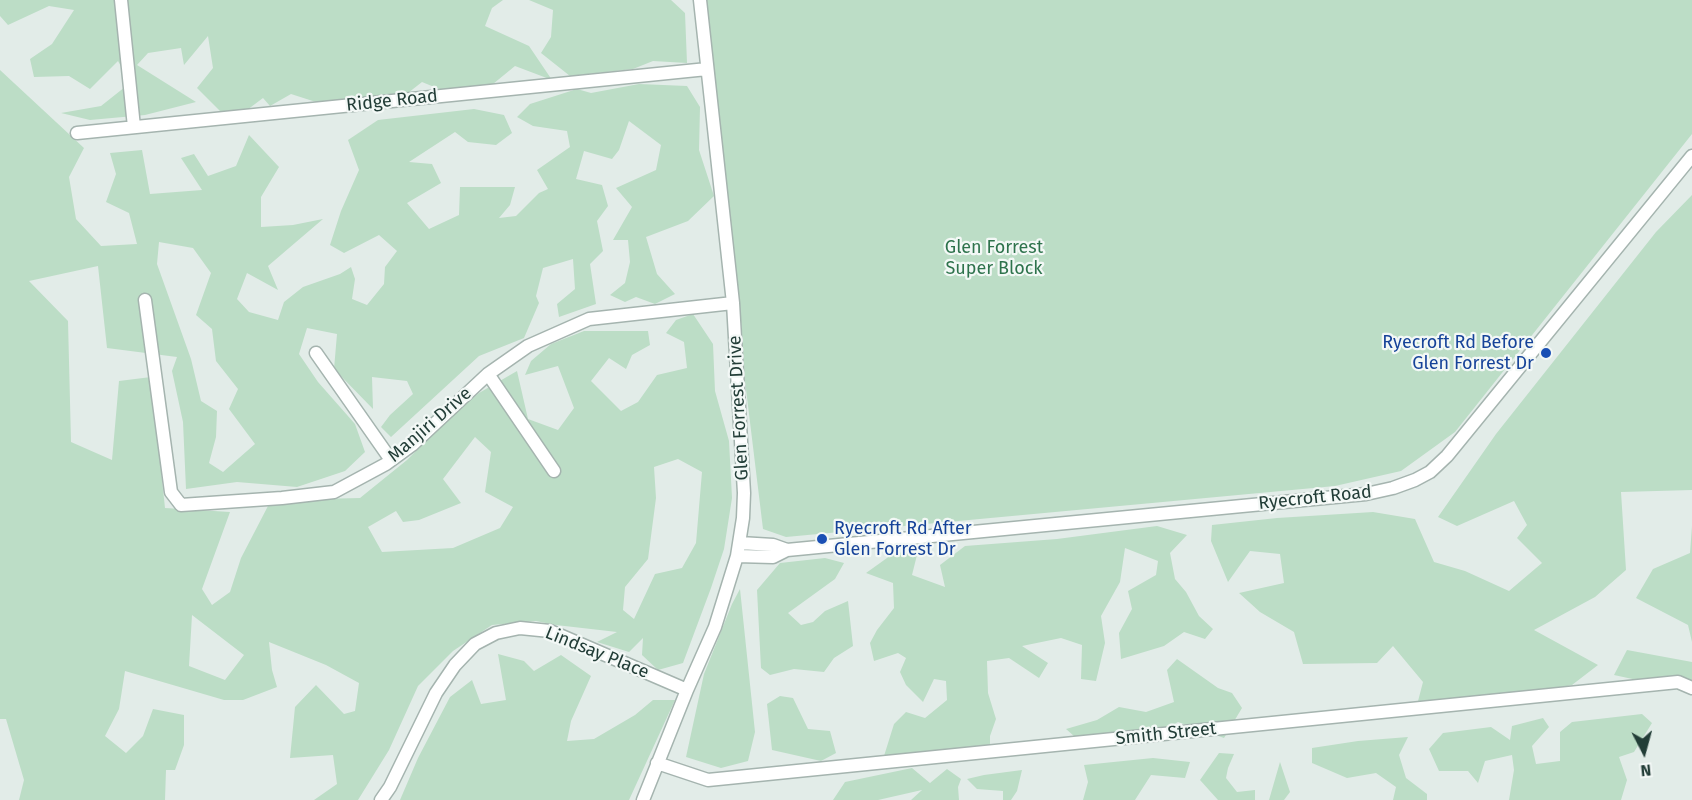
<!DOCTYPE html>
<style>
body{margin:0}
#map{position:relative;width:1692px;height:800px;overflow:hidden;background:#e2ece8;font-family:"Fira Sans",sans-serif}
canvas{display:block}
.north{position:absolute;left:1614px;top:722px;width:60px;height:60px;-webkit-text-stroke:4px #f3f8f6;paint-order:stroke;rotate:174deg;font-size:16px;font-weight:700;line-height:24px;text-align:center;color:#223d37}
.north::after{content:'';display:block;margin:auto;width:21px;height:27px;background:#223d37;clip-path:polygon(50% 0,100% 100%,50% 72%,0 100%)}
</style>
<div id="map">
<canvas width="1692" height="800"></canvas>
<div class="north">N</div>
</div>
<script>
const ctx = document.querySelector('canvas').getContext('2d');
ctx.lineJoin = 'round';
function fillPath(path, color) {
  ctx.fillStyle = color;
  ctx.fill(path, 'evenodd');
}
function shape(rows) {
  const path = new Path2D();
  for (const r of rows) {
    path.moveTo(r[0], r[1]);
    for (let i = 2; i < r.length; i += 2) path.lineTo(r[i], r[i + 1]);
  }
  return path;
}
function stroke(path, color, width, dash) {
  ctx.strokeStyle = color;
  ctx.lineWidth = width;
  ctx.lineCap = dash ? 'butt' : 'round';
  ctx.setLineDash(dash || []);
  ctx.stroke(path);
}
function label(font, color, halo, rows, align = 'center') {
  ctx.font = font + ' "Fira Sans",sans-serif';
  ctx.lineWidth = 4.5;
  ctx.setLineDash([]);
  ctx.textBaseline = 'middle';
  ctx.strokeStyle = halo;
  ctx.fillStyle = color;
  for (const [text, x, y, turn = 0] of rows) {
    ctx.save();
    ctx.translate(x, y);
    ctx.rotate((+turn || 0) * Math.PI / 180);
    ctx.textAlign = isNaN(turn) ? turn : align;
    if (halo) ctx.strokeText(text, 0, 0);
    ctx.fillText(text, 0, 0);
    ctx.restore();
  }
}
fillPath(shape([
 [0,0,503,0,492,8,485,26,529,46,552,80,515,66,493,84,444,91,422,82,408,93,319,103,291,94,270,106,263,98,247,110,223,114,197,88,213,68,208,36,184,65,181,48,148,53,137,65,196,102,145,115,90,120,61,113,101,106,130,83,118,61,90,89,69,76,34,77,30,59,52,44,74,10,49,6,8,25,0,16],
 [529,0,671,0,685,13,687,63,653,61,633,69,570,76,541,53,551,37,553,10],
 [706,0,1692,0,1692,134,1455,432,1401,471,1335,486,786,537,763,529,745,381,742,331],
 [0,70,84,148,69,177,76,219,101,246,137,244,129,213,106,202,116,174,110,153,142,150,150,194,202,190,181,158,194,154,208,176,236,166,249,135,279,167,261,197,261,227,293,225,323,219,268,266,278,290,247,273,237,299,249,312,278,320,284,302,303,287,340,274,351,267,355,279,352,299,367,305,384,284,385,267,397,251,379,235,344,253,330,245,341,211,359,170,348,140,378,120,474,109,504,115,512,133,496,145,468,142,455,132,409,162,432,164,441,183,407,203,429,229,459,215,460,187,515,187,510,205,499,218,516,216,539,193,548,189,537,170,570,147,567,131,533,126,517,117,530,104,577,89,591,93,639,84,687,86,700,107,699,150,714,196,688,221,646,237,657,274,675,294,655,304,636,297,625,302,610,295,625,283,630,262,628,240,613,240,632,207,616,188,656,170,661,145,629,121,619,150,612,159,584,151,576,179,602,185,608,206,597,221,603,251,590,264,596,304,559,317,557,304,575,289,573,259,543,268,536,296,539,303,524,338,479,356,391,437,381,427,390,415,413,394,407,381,372,377,373,409,334,369,337,334,307,328,299,354,318,382,355,424,365,452,345,471,297,487,237,482,186,489,183,422,172,371,177,357,107,348,98,266,29,281,68,321,71,442,112,460,119,381,151,377,165,508,230,512,202,589,212,605,230,592,241,558,268,506,319,499,360,498,407,460,454,413,479,393,517,371,528,419,558,430,574,408,558,366,525,375,531,361,551,344,584,331,648,331,650,345,632,355,626,369,609,358,591,381,621,411,638,402,657,375,687,368,684,342,666,333,676,320,693,314,713,344,715,391,729,441,732,498,724,549,711,588,683,663,658,670,642,655,643,638,629,652,597,642,617,632,556,625,536,621,492,625,453,651,418,686,389,750,358,800,314,800,337,784,333,755,290,758,295,707,316,685,344,714,355,711,359,683,326,665,269,642,272,670,277,687,243,700,224,700,125,671,119,709,105,736,126,753,143,736,153,709,184,715,184,745,175,770,166,770,165,800,19,800,24,780,6,719,0,719],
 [159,242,193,248,211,273,196,315,212,329,216,361,238,389,229,409,255,444,223,472,209,463,216,437,217,411,201,401,191,359,157,264],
 [475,437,491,452,485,492,513,507,500,528,453,548,382,552,368,527,396,511,403,522,419,520,461,503,443,479],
 [678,459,702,472,696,543,682,568,655,574,634,619,623,610,625,587,648,559,656,498,654,467],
 [192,615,244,655,225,680,189,666],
 [1692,195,1692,490,1621,492,1626,570,1595,597,1534,630,1598,665,1572,685,1450,711,1417,705,1423,682,1393,646,1377,663,1303,664,1294,632,1260,612,1239,593,1284,583,1280,554,1250,551,1228,582,1211,541,1212,525,1277,518,1373,512,1415,519,1434,562,1465,571,1509,591,1542,563,1517,538,1527,525,1514,501,1457,526,1438,517,1496,434,1656,232],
 [1157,526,1187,535,1170,553,1175,579,1186,592,1199,616,1213,629,1205,639,1184,632,1164,646,1121,659,1119,633,1132,609,1128,591,1156,575,1158,561,1125,548,1120,582,1101,616,1105,643,1096,681,1081,679,1082,645,1061,638,1022,646,1048,663,1039,678,1009,658,987,661,988,693,996,719,990,736,990,749,884,756,894,724,906,712,925,718,947,700,946,681,934,679,923,702,906,685,900,672,906,658,898,653,874,661,870,643,877,630,894,608,893,583,866,573,894,553,918,551,912,575,945,587,940,565,965,546,1057,539],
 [1692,526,1692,642,1688,625,1636,598,1653,569,1690,553],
 [825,558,844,563,835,579,788,613,801,625,813,622,825,611,848,601,853,646,834,658,824,672,794,669,770,675,761,668,757,590,780,563],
 [740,589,755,732,748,761,721,768,686,757,704,674,732,604],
 [1627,650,1692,662,1692,680,1651,683,1614,675],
 [498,654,524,661,534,671,561,655,591,676,571,721,567,741,594,739,635,715,653,700,675,700,629,800,400,800,418,758,450,697,472,680,481,704,506,700],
 [1177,659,1218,688,1232,693,1242,708,1224,738,1178,722,1141,743,1083,744,1066,729,1097,720,1119,707,1146,712,1174,702,1167,670],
 [780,696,793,698,808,729,830,731,836,753,821,761,772,750,767,704],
 [1642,714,1652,723,1634,752,1619,757,1627,780,1621,800,1509,800,1514,770,1512,755,1485,761,1478,783,1468,771,1439,771,1429,749,1443,733,1491,727,1510,740,1512,726,1543,718,1549,727,1532,746,1536,764,1560,761,1560,732,1572,722],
 [1408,737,1399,755,1406,778,1427,794,1427,800,1393,800,1396,787,1376,773,1347,778,1312,763,1312,748,1358,741],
 [1219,753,1234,754,1228,768,1226,778,1237,792,1255,790,1255,800,1218,800,1200,780],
 [1153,758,1190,762,1185,778,1151,775,1135,800,1083,800,1088,782,1084,765],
 [1280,762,1290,792,1284,800,1269,800],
 [912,768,930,783,947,769,961,779,958,787,959,800,911,800,922,790,878,800,833,800,845,782],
 [1022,770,1017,791,1011,800,1003,800,1003,791,977,789,967,779,984,775]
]), '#bcddc6');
const minor = shape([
 [121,0,134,127],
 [77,133,707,69],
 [145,300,171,492,181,505,282,498,334,492,386,464,412,445,488,374,528,346,589,319,733,303],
 [316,353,391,460],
 [488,374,554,471],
 [740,543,773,545,787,550],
 [737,556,773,557,787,550,1366,494,1393,488,1415,480,1430,472,1447,456,1692,156],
 [657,763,708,780,1678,682,1692,688],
 [381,800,390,787,436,693,455,665,475,644,496,633,520,628,550,631,687,690],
 [643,800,687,690,715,627,737,556,743,518,744,493,733,303,700,0]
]);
stroke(minor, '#a5b4af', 15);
stroke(minor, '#fff', 12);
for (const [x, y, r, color] of [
 [1546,353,6,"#1a4fb4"],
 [822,539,6,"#1a4fb4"]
]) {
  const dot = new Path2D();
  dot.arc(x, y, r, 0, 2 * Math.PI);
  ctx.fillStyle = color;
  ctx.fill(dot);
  stroke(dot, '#f3f8f6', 2);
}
label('18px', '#223d37', '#f3f8f6', [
 ["Ridge Road",392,101,-6],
 ["Glen Forrest Drive",739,408,-93],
 ["Manjiri Drive",430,425,-41],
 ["Ryecroft Road",1315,498,-6],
 ["Lindsay Place",597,653,22],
 ["Smith Street",1166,734,-6]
]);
label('18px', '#2e734c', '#f3f8f6', [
 ["Glen Forrest",994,248],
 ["Super Block",994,269]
]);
label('18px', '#164399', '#f3f8f6', [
 ["Ryecroft Rd Before",1534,343],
 ["Glen Forrest Dr",1534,364],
 ["Ryecroft Rd After",834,529,"left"],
 ["Glen Forrest Dr",834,550,"left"]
], 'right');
</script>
